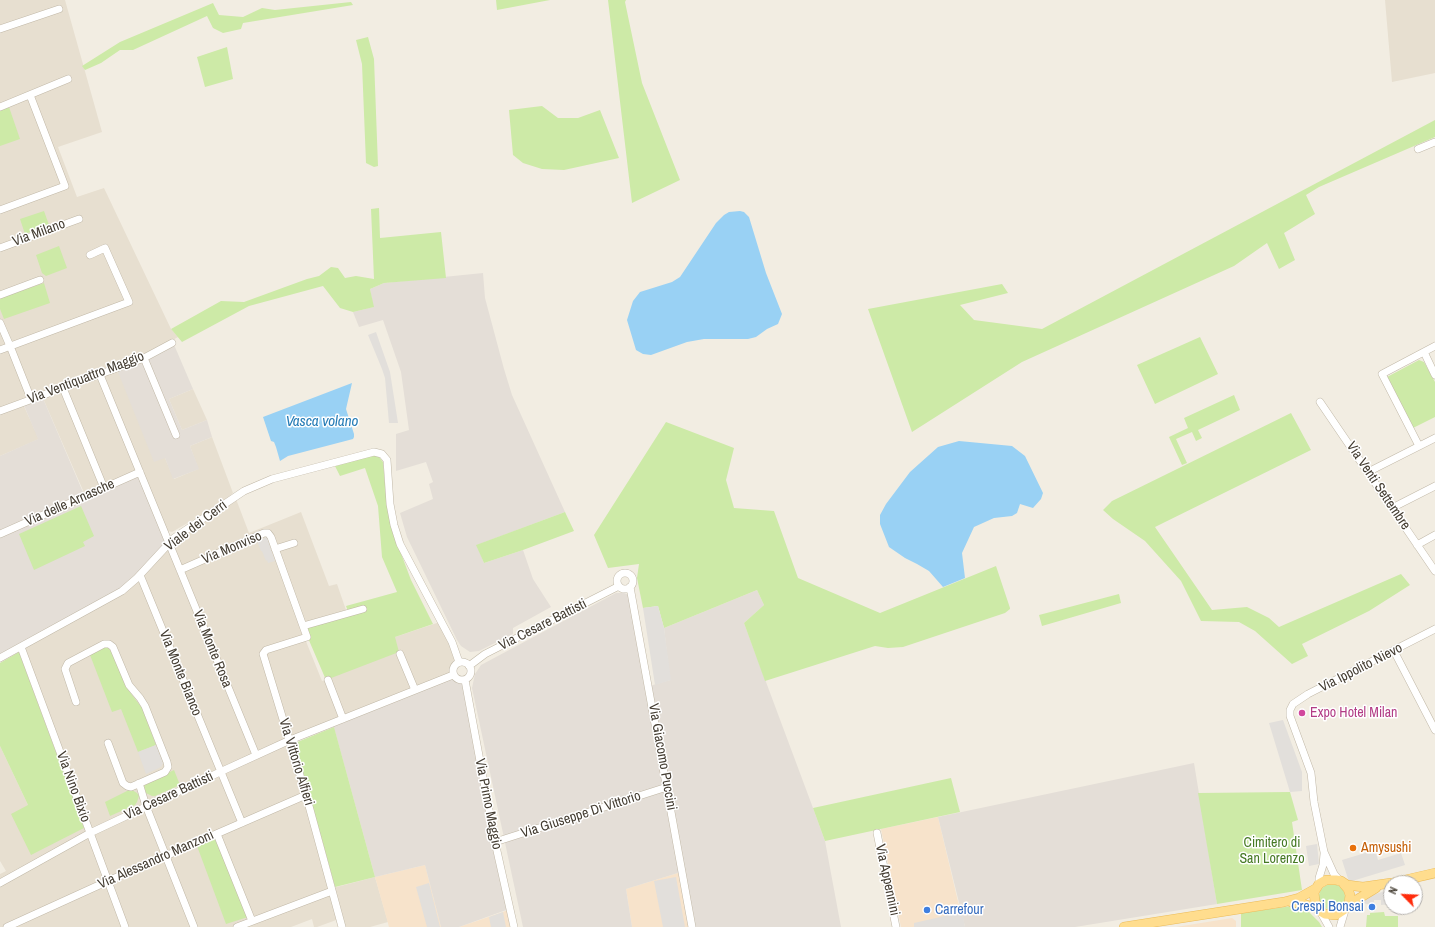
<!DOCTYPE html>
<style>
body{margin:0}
#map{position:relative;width:1435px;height:927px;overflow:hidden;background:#f2ede2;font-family:"Archivo Narrow",sans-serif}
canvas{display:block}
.north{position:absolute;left:1383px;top:875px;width:40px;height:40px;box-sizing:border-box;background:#fff;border:1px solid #b4b1ad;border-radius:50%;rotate:294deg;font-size:11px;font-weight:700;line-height:16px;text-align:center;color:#443d32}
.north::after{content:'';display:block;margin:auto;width:14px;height:18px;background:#ff2c0c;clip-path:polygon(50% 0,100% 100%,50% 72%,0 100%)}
</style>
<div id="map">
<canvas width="1435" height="927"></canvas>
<div class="north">N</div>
</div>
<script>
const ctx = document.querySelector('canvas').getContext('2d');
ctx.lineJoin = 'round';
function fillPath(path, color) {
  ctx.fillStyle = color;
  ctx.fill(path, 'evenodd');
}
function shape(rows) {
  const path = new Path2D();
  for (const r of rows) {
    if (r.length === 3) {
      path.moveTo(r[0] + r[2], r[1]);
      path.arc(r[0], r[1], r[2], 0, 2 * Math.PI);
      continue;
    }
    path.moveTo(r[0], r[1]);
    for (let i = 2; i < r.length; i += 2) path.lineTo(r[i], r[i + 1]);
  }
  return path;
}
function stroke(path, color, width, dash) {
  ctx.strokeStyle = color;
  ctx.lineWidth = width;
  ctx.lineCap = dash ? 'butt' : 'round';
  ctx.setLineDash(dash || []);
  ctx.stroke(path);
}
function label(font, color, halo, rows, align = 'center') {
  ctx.font = font + ' "Archivo Narrow",sans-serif';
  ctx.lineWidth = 3;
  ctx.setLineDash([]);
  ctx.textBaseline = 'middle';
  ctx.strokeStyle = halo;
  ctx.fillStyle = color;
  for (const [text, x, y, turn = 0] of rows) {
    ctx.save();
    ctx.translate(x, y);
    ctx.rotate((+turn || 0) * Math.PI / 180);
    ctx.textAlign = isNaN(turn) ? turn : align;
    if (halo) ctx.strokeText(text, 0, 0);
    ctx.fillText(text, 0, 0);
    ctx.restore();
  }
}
fillPath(shape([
 [0,0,65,0,102,132,58,147,77,197,104,188,171,329,178,337,144,356,22,402,39,439,0,456],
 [1385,0,1435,0,1435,73,1392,82],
 [117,369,165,458,174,479,198,469,190,446,212,437,233,493,226,499,198,517,172,532,168,531,85,495,42,396],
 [193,389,207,420,182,430,169,399],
 [236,499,249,533,301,512,329,586,337,584,346,610,299,624,322,681,396,651,392,638,440,622,451,643,456,662,452,667,451,674,289,740,339,919,317,927,314,927,312,919,291,927,0,927,0,874,6,871,0,861,0,746,28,805,84,828,18,650,175,540],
 [375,877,388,922,370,927,343,927,333,888]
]), '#e7dfd0');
fillPath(shape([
 [938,817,964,927,901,927,881,829],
 [425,865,441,927,389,927,375,877],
 [681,872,692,927,632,927,626,889],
 [509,909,510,927,459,927,503,912],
 [1232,918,1236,921,1236,927,1176,927]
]), '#f7e3cb');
fillPath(shape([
 [483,273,485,298,504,369,512,395,565,512,477,545,484,563,523,550,533,579,551,607,513,628,513,634,479,651,470,652,461,646,457,640,407,537,400,513,433,499,429,484,433,482,426,462,396,471,396,434,409,430,401,372,383,320,359,327,353,312,373,307,370,289,384,283],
 [172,340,193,389,169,399,182,430,207,420,212,437,190,446,199,469,173,479,165,458,154,462,116,367,144,356],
 [42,396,85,497,139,473,168,543,132,582,0,657,0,456,38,439,23,403],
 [757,590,764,605,744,623,813,808,825,841,841,927,692,927,681,872,626,889,632,927,523,927,472,688,475,674,481,665,616,593,624,593,629,595,646,687,670,680,664,628],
 [452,676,455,679,462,682,509,909,459,927,441,927,425,865,375,877,333,724],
 [1194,763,1217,904,1075,927,965,927,938,817]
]), '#e4ded7');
fillPath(shape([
 [496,0,550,0,497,10],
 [608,0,626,0,625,2,642,83,680,180,632,203],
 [351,2,353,5,243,23,241,29,223,33,213,28,207,16,133,50,120,50,101,63,85,70,82,66,120,42,213,3,219,15,243,17,262,8,275,10],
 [368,37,374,59,378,166,374,167,366,163,362,64,356,40],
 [227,47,233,79,205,87,197,57],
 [542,106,558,118,578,118,600,110,619,158,564,170,542,169,523,163,513,155,509,110],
 [9,107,20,139,0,146,0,110],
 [1435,120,1435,137,1319,187,1306,195,1315,214,1284,233,1295,260,1279,269,1267,243,1234,266,1022,362,912,432,868,309,1002,284,1008,293,960,305,974,320,1042,329],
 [379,208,380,238,441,232,446,278,384,283,370,289,374,307,353,312,340,308,323,286,249,306,182,342,171,329,221,301,244,302,307,279,319,276,331,267,338,268,345,278,356,276,374,279,371,209],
 [44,211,49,225,25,234,20,219],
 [59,246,67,268,46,276,42,273,36,255],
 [44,283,50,303,4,319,0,309,0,298],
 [1200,337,1218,374,1155,404,1137,365],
 [1419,360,1424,362,1435,382,1435,417,1413,428,1387,377],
 [1234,395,1240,410,1198,430,1202,438,1196,441,1192,432,1176,439,1187,463,1182,465,1169,437,1188,428,1184,418],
 [1291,413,1311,450,1155,527,1212,610,1247,607,1269,618,1279,627,1401,574,1410,585,1369,611,1302,644,1308,656,1292,664,1255,631,1239,622,1201,621,1181,581,1145,541,1113,519,1103,510,1112,501],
 [666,422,734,448,726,480,734,508,774,511,798,578,880,613,996,566,1010,608,1010,609,1005,613,903,647,888,648,875,646,765,681,744,623,764,605,757,590,664,628,658,606,643,608,637,578,639,564,608,568,594,535],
 [374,455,379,457,383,462,387,505,394,535,411,580,433,624,395,637,399,652,326,680,302,624,348,611,346,606,397,592,382,557,378,506,365,468,340,476,335,466],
 [81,506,94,536,83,542,85,546,34,570,19,534],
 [565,512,574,531,523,550,484,563,476,545],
 [1119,594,1121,603,1042,626,1039,615],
 [107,647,112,652,126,687,142,708,156,745,138,752,121,709,112,712,90,655,102,648],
 [19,652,84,828,31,855,11,814,28,805,0,746,0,663],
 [334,727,375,877,335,887,295,743],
 [174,770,180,785,155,796,152,796,146,793,144,786,148,782],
 [951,778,960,812,825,841,813,808],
 [129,790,132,790,137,793,139,796,137,802,135,805,110,816,105,802],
 [1290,792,1298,820,1292,822,1302,890,1217,904,1198,793],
 [216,838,248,917,226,924,197,846],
 [1332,897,13],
 [1293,906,1309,912,1319,922,1322,927,1241,927,1241,913],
 [1384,912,1385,916,1398,916,1398,927,1366,927,1367,915,1370,915,1370,913]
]), '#cdeaa7');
fillPath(shape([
 [376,332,390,372,398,423,389,423,385,378,382,369,368,335],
 [267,537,275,561,268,563,267,560,266,561,262,551,261,551,257,541],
 [658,606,664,628,671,680,655,685,643,608],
 [1283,720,1302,772,1302,791,1290,792,1269,723],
 [156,745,163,763,161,767,146,774,138,752],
 [1317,844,1319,864,1309,866,1306,846],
 [1375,850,1378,860,1401,853,1405,865,1349,882,1342,860],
 [676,877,685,927,663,927,654,881],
 [429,883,440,927,427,927,416,887],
 [1391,889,1391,904,1381,905,1381,900,1374,900,1374,905,1361,903,1367,897],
 [503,912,506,927,491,927,489,917],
 [962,912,965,927,914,927,914,923]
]), '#e2dfdb');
fillPath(shape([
 [740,211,744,212,749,217,766,273,782,314,778,324,767,329,756,337,748,339,704,339,687,342,651,355,643,354,636,350,627,320,633,301,640,292,672,282,680,277,716,223,724,215,729,212],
 [352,383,346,409,354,434,354,437,353,439,288,456,280,461,276,447,274,442,271,441,263,417],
 [959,441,1012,446,1025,456,1043,493,1041,499,1033,508,1020,504,1017,513,1012,516,994,518,974,527,962,553,965,578,943,587,929,571,917,564,905,558,889,547,880,524,880,515,886,504,910,472,938,447]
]), '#99d1f4');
const minor = shape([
 [0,29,59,9],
 [0,107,68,79],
 [1418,149,1435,142],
 [0,210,65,186,30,95],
 [0,248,79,219],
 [0,295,40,280],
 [0,323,10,346,31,399],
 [0,350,129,302,105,248,90,255],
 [1424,352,1435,375],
 [144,358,176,435],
 [100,375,256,755],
 [63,388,104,488],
 [1320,402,1435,571],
 [0,411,144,358,172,343],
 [1419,446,1382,374,1435,346],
 [1368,472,1435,438],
 [1392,508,1435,486],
 [0,534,140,472],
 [1417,545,1435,535],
 [275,549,294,543],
 [180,570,264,533,268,533,271,537,303,626,363,609],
 [625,581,8],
 [140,575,242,823],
 [630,587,692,927],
 [303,626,307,637,266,650,263,654,264,657,306,795,342,927],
 [21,647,125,927],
 [1394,651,1435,730],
 [400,654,415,690],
 [0,658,122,591,137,578,174,538,244,491,272,479,374,452,382,454,387,460,390,504,394,525,400,544,452,642,459,662],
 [462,671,9],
 [469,666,485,654,619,586],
 [328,680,343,719],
 [465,680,495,842,514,927],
 [76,702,65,669,68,663,104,644,109,644,113,647,129,685,140,698,145,706,167,762,168,767,165,772,131,787,127,786,123,783,108,743],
 [139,783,146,806,194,927],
 [877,833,896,927],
 [217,834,252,921],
 [495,842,667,787],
 [1340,881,1334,874,1324,852,1314,802,1311,773,1290,716,1290,710,1293,704,1308,694,1435,629],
 [0,883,90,833,220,772,290,740,453,675],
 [1319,884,1319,878,1323,865,1324,854],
 [1320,911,1329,927],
 [7,927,108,881,306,795],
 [237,927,332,891],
 [1340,927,1346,907]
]);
const major = shape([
 [1343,883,1348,889,1350,895,1349,903,1345,909,1336,915,1325,914,1320,911,1315,902,1314,892,1319,884,1326,880,1336,880,1341,881,1347,885,1363,887,1391,883],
 [1392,883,1435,873],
 [1291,902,1303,904,1318,908],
 [1348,905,1376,888],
 [1124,927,1284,902,1299,898,1315,889]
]);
stroke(minor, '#c1b8a7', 8);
stroke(major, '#ebbb58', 10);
stroke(minor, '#fff', 7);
stroke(major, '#ffdd8e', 9);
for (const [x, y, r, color] of [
 [1302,713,4,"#d1479c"],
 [1353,848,4,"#e8710a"],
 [1372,907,4,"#3f7fe0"],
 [927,910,4,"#3f7fe0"]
]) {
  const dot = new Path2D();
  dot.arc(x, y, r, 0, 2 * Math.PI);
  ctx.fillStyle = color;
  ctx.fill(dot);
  stroke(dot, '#fff', 1.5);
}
label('14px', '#443d32', '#fff', [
 ["Via Milano",39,233,-20],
 ["Via Ventiquattro Maggio",86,378,-21],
 ["Via Venti Settembre",1378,486,56],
 ["Via delle Arnasche",70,503,-24],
 ["Viale dei Cerri",196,526,-37],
 ["Via Monviso",232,548,-23],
 ["Via Cesare Battisti",543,625,-27],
 ["Via Monte Rosa",212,649,68],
 ["Via Ippolito Nievo",1361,668,-27],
 ["Via Monte Bianco",180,673,68],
 ["Via Giacomo Puccini",662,757,80],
 ["Via Vittorio Alfieri",296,762,73],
 ["Via Nino Bixio",73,787,70],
 ["Via Cesare Battisti",169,796,-25],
 ["Via Primo Maggio",488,804,79],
 ["Via Giuseppe Di Vittorio",581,815,-18],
 ["Via Alessandro Manzoni",156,860,-24],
 ["Via Appennini",887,880,78]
]);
label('14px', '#b23c85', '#fff', [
 ["Expo Hotel Milan",1310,713]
], 'left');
label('14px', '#457923', '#fff', [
 ["Cimitero di",1272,843],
 ["San Lorenzo",1272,859]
]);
label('14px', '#c56008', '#fff', [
 ["Amysushi",1361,848]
], 'left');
label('14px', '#366cbe', '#fff', [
 ["Crespi Bonsai",1364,907],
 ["Carrefour",935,910,"left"]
], 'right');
label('italic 15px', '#267cb6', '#fff', [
 ["Vasca volano",322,422]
]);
</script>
